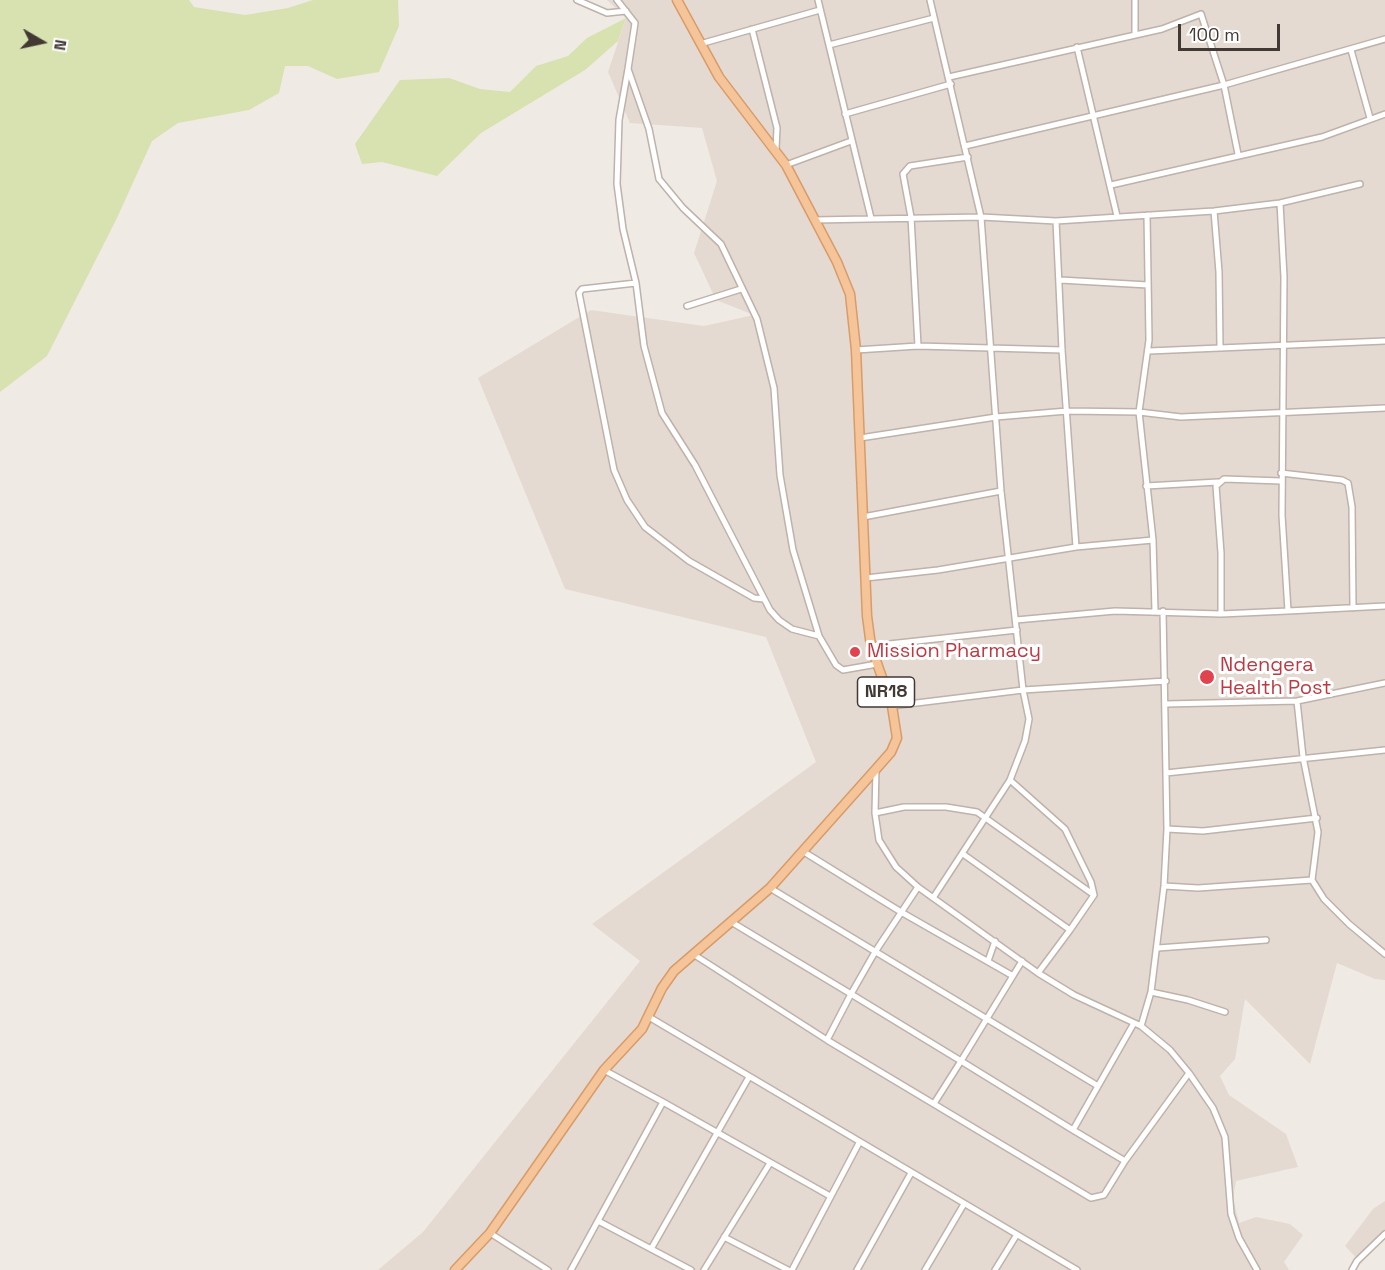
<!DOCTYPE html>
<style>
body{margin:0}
#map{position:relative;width:1385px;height:1270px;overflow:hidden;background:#f0eae4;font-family:"Space Grotesk",sans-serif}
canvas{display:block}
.north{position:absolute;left:12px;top:12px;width:60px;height:60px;-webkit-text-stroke:4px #fff;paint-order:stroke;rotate:99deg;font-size:16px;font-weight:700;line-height:24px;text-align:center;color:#423934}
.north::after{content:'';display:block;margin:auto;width:21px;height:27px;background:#423934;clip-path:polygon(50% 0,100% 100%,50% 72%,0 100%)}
.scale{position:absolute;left:1178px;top:24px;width:102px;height:27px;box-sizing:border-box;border:3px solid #423934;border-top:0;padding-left:8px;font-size:18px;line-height:21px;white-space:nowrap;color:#423934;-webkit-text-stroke:4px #fff;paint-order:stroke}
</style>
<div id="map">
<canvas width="1385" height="1270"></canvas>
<div class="north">N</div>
<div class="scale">100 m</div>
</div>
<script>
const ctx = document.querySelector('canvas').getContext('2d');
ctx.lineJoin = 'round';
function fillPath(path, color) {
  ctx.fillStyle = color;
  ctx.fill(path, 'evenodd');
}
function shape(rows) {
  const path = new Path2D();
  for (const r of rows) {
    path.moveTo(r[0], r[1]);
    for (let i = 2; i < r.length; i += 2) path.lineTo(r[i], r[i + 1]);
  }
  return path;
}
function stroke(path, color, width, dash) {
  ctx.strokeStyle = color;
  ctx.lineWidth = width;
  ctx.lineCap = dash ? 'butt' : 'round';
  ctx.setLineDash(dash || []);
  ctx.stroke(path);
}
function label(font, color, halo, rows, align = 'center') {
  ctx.font = font + ' "Space Grotesk",sans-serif';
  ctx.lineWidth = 6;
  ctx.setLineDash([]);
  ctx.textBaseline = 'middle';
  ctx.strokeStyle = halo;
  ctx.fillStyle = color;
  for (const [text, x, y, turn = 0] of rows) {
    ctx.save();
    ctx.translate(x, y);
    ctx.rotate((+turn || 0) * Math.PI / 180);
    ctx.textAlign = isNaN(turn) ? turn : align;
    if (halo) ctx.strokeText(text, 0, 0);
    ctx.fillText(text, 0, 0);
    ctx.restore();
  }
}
fillPath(shape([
 [607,0,1385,0,1385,980,1375,979,1337,963,1310,1064,1245,999,1235,1059,1220,1076,1229,1095,1286,1134,1298,1167,1236,1181,1233,1198,1239,1223,1256,1217,1290,1224,1303,1235,1284,1262,1289,1270,378,1270,423,1232,640,961,592,924,816,762,766,637,565,589,478,378,591,310,704,326,754,315,716,300,694,253,717,181,702,128,630,123,608,72,626,18],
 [1385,1201,1385,1238,1361,1262,1364,1266,1345,1246,1373,1209]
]), '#e4dad2');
fillPath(shape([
 [0,0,189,0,194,7,245,15,288,8,313,0,398,0,399,26,379,72,337,79,308,66,285,66,279,93,249,110,178,123,152,141,116,220,47,356,0,392],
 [626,18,618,41,585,70,481,133,437,176,382,162,362,164,355,144,400,80,449,78,480,89,510,92,536,66,568,56,587,38]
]), '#d7e2b0');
const street = shape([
 [577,0,607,13,626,11],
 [617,0,635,23,628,69,649,129,659,179,683,208,721,244,757,319,774,388,780,475,793,550,819,636,836,665,843,670,877,664],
 [818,0,871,218],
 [930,0,981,217,1001,491,1023,690,1166,681],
 [752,29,777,128,776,149],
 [1135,34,1135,0],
 [700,44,820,10],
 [829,45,934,18],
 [1077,47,1117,216],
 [1351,50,1370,118],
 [628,69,619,120,617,184,623,229,636,283,644,346,662,413,695,465,770,610,779,620,792,629,819,636],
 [949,77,1162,29,1201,14,1224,85,1238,154],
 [845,114,951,84],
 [965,146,1224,85,1385,39],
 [968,157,910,166,903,174,911,217,918,346,1062,350],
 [786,165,851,141],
 [1111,185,1322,137,1385,114],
 [1214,211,1219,272,1220,347],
 [1147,215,1149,340,1139,412,1153,540,1155,611],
 [814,220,981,217,1056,221,1214,211,1280,203,1360,184],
 [1056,221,1062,350,1076,547],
 [1060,280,1148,285],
 [636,283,582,289,579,293,614,470,627,500,645,527,689,561,754,598,764,599],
 [687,306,741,289],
 [856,350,918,346],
 [1149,351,1385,341],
 [860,438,996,417,1067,411,1139,412,1181,417,1385,408],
 [1281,473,1342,480,1348,483,1352,507,1353,608],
 [1146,486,1218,482],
 [863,517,1001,491],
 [866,578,938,570,1076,547,1153,540],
 [1288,611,1385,606],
 [1221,614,1221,553,1216,486,1224,479,1281,481],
 [1016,620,1115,611,1221,614,1288,611,1282,515,1284,277,1280,203],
 [871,646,1017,630],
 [1297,701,1303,757,1318,832,1312,880,1324,899,1349,924,1385,954],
 [1166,704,1297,701,1385,683],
 [892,706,1023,690,1029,719,1025,741,1010,780,933,898],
 [876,769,875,813,879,840,896,867,918,887,1038,973,1074,995,1141,1026,1170,1050,1189,1073,1213,1108,1225,1137,1231,1214,1239,1238,1257,1270],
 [1166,773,1385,750],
 [1010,780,1065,829,1091,882,1094,895,1070,930],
 [875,813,904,807,946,807,977,812,1094,895],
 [1167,829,1203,831,1317,818],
 [804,852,901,912,1013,976],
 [963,854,1070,930,1038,973],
 [1164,886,1198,888,1312,880],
 [918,887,875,952,851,994,961,1061,1022,961],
 [770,888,1098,1086],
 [733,923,851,994,827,1040],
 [1158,948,1266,940],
 [693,954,827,1040,1091,1198,1104,1195,1125,1161,1189,1073],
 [988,961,995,941],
 [1151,992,1188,1000,1225,1012],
 [649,1017,1077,1270],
 [1141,1026,1151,992,1164,886,1167,829,1163,611],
 [663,1102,830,1196],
 [935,1102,961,1061,1073,1130,1134,1023],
 [1073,1130,1125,1161],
 [600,1222,691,1270],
 [490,1233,548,1270],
 [724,1237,788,1270],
 [651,1249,749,1077],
 [571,1270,663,1102,604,1070],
 [704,1270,770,1163],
 [792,1270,859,1143],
 [857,1270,911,1173],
 [925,1270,964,1204],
 [995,1270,1016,1236],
 [1352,1270,1357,1261,1385,1234]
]);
const primary = shape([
 [455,1270,490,1233,604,1070,642,1029,662,988,674,971,770,888,876,769,891,752,897,738,892,706,871,646,867,616,856,350,850,294,837,262,786,165,719,77,677,0]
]);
stroke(street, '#beb2aa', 8);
stroke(primary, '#d89c6a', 11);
stroke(street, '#fff', 5);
stroke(primary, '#f5c498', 8);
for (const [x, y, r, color] of [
 [855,652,6,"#e0444e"],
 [1207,677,8,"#e0444e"]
]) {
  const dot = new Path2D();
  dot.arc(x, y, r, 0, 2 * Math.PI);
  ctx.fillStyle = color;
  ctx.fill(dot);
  stroke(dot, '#fff', 2);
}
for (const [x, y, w] of [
 [886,692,57]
]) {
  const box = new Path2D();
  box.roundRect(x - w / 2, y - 15, w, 30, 4.5);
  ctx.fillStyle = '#fff';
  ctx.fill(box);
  stroke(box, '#423934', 1.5);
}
label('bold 18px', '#423934', null, [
 ["NR18",886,692]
]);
label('20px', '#be3a42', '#fff', [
 ["Mission Pharmacy",867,652],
 ["Ndengera",1220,666],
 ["Health Post",1220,689]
], 'left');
</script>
